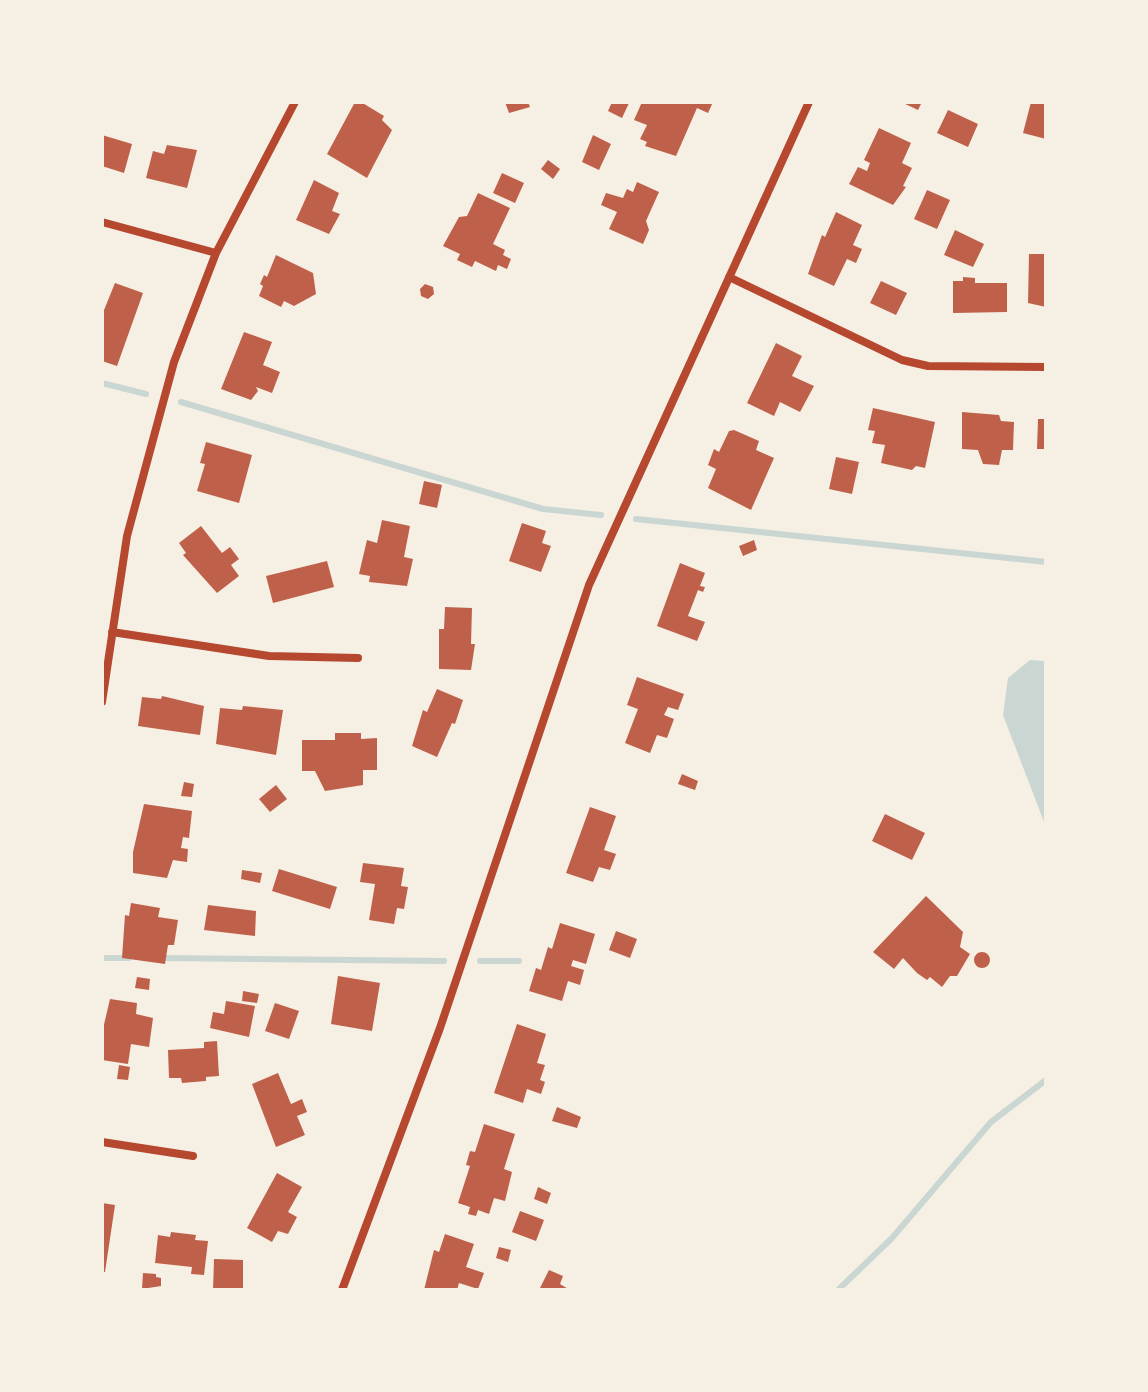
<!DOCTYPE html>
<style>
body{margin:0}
#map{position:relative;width:1148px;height:1392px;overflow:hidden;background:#f6efe4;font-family:"Noto Sans",sans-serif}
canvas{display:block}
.frame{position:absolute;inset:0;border:104px solid #f6efe4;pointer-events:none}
</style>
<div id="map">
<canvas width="1148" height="1392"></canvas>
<div class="frame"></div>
</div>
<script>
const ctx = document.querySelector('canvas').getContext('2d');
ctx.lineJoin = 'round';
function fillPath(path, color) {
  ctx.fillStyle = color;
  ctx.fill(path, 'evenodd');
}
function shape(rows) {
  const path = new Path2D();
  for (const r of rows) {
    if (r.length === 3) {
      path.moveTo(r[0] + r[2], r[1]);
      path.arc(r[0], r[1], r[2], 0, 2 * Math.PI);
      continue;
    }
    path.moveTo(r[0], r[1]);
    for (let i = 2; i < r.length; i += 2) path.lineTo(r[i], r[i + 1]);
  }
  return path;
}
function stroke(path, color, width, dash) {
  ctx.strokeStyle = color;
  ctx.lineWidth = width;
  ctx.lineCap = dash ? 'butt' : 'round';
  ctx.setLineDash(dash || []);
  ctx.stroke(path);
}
fillPath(shape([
 [1030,660,1046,661,1046,827,1003,715,1008,678]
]), '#c9d6d2');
stroke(shape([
 [102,383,146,394],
 [181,402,543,509,601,515],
 [636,519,1046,562],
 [102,958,129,958],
 [160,958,444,961],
 [480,961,519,961],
 [838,1290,892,1238,991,1122,1046,1080]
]), '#c9d6d2', 6);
fillPath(shape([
 [355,102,361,102,384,116,382,120,392,130,367,178,327,154],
 [505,102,528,102,530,107,509,113],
 [612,102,629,103,622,118,608,111],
 [642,102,713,102,708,113,697,108,676,156,645,146,647,142,640,139,647,125,634,120],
 [901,102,922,102,918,110],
 [1031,102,1046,104,1046,139,1023,133],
 [948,110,978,124,968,147,937,133],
 [879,128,911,143,902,163,912,168,903,186,906,187,893,205,849,184,858,167,867,171,870,163,864,160],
 [102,135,132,144,124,173,102,166],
 [593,135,611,144,599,170,582,162],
 [167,145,197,150,187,188,146,178,153,151,164,154],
 [548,160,560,169,553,179,541,169],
 [502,173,524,183,515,203,493,193],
 [314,180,339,193,332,211,340,214,329,234,296,220],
 [637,182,659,192,646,221,649,230,643,244,609,229,617,212,601,205,606,193,623,198,627,189,633,192],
 [927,190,950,200,937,229,914,219],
 [478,193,510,208,493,244,505,250,503,255,511,259,507,269,498,265,496,271,475,261,472,267,457,260,460,254,443,246,459,217,467,216],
 [836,212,862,225,853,245,862,249,856,263,847,259,834,286,808,274,822,235,825,237],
 [955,230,984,244,973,267,944,255],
 [1029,254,1046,254,1046,307,1028,303],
 [276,255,313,273,316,294,294,306,284,301,281,307,259,296,263,286,260,284,264,275,267,277],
 [963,277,975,278,975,283,1007,283,1007,312,953,313,953,281,963,281],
 [881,281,907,293,896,315,870,303],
 [115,283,143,293,117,366,102,361,102,315],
 [425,284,433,287,434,294,428,299,421,296,420,289],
 [244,332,272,342,263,365,280,372,272,393,256,387,258,391,251,400,221,389],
 [776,343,802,356,792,376,814,386,800,412,780,402,774,416,747,403],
 [873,408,935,422,925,468,916,466,912,470,881,463,885,445,872,443,875,431,868,430],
 [962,412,999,415,1001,421,1014,422,1013,450,1002,450,999,465,983,464,978,450,962,449],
 [1038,419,1046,419,1046,449,1037,449],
 [734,430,759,441,756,450,774,458,751,510,708,488,716,469,708,465,714,449,719,452,729,431],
 [206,442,252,455,239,503,197,491,205,464,200,463],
 [836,457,859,462,852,494,829,489],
 [424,481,442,485,437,508,419,504],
 [382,520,410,526,404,557,413,559,407,586,369,582,370,576,359,574,367,540,377,543],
 [522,523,546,531,542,543,551,546,541,572,509,561],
 [201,526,222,553,230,547,239,559,231,565,239,576,217,593,183,555,186,553,179,543],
 [754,540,757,550,743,556,739,546],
 [327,561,334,587,273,603,266,576],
 [680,563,705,573,700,586,705,587,703,592,698,590,688,616,705,622,697,641,657,626],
 [445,607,472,608,471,644,475,644,471,670,439,669,439,629,444,629],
 [637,677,684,694,678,710,668,707,664,715,674,719,667,738,657,735,650,753,625,743,638,709,627,705],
 [437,689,463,700,455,724,452,723,437,757,412,746,423,710,427,712],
 [162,696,204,706,200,735,138,726,142,697,161,699],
 [243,706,283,710,276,755,216,744,220,708,242,710],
 [335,733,361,733,361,739,377,738,377,770,363,770,363,785,325,791,315,771,302,771,302,740,335,740],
 [682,774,698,781,695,790,678,784],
 [184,782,194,784,192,797,181,796],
 [276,785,287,799,270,812,259,799],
 [144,804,192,811,189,838,183,837,181,848,188,849,187,862,173,860,167,878,133,873,133,852],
 [590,807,616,816,604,850,616,854,610,870,599,867,593,882,566,873],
 [885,814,925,833,912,860,872,841],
 [363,863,404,868,401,886,408,887,404,909,397,908,394,924,369,920,375,884,360,882],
 [279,869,337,887,330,909,272,891],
 [242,870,262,873,260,883,241,879],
 [926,896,963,932,960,947,970,954,957,976,950,976,942,987,930,977,927,980,917,973,903,958,894,969,873,952],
 [131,903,160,908,158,917,178,920,174,945,168,945,165,964,122,958,125,915,129,916],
 [208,905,256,911,255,936,204,930],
 [560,923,595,934,586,964,573,960,571,966,584,970,580,985,568,981,562,1001,529,991,536,968,541,970,548,947,552,949],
 [616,931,637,939,630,958,609,950],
 [982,960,8],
 [338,976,380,983,372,1031,331,1024],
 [137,977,150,979,149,990,135,988],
 [243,991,259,994,257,1003,242,1001],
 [110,999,137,1003,136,1014,153,1018,149,1047,131,1044,128,1064,102,1060,102,1033],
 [226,1001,255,1006,249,1037,210,1028,213,1012,224,1014],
 [275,1003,299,1011,289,1039,265,1031],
 [517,1024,546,1034,537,1063,545,1065,540,1080,545,1082,541,1094,527,1089,523,1103,494,1093],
 [217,1041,219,1076,206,1077,206,1081,182,1083,181,1078,169,1078,168,1050,204,1048,204,1042],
 [119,1065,130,1067,128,1080,117,1079],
 [278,1073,291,1104,302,1099,307,1112,297,1116,305,1135,276,1147,252,1084],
 [557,1107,581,1117,577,1128,552,1121],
 [484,1124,515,1134,504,1169,512,1172,505,1201,494,1198,489,1214,478,1210,476,1216,468,1214,470,1207,458,1203,470,1166,466,1165,470,1151,475,1152],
 [277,1173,302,1187,288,1212,297,1217,288,1234,278,1231,272,1242,247,1228],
 [538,1187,551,1193,547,1204,534,1199],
 [102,1203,115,1205,105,1272,102,1272],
 [520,1211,544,1220,536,1241,512,1232],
 [171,1232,196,1235,195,1240,208,1241,204,1275,191,1274,192,1267,155,1263,158,1235,170,1237],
 [445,1234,474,1244,466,1267,484,1273,478,1289,459,1283,457,1290,424,1290,434,1250,439,1252],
 [499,1247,511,1250,508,1262,496,1258],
 [214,1259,243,1260,243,1290,213,1290],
 [549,1270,563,1276,560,1284,570,1290,539,1290],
 [143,1273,156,1274,156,1277,161,1278,161,1286,142,1289]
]), '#bf614a');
stroke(shape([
 [102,222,216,253],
 [729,277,902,360,928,366,1046,367],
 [112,632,269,656,358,658],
 [102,702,127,536,174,362,216,253,295,102],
 [102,1142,193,1156],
 [342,1290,440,1028,589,585,809,102]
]), '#b5482f', 8);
</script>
